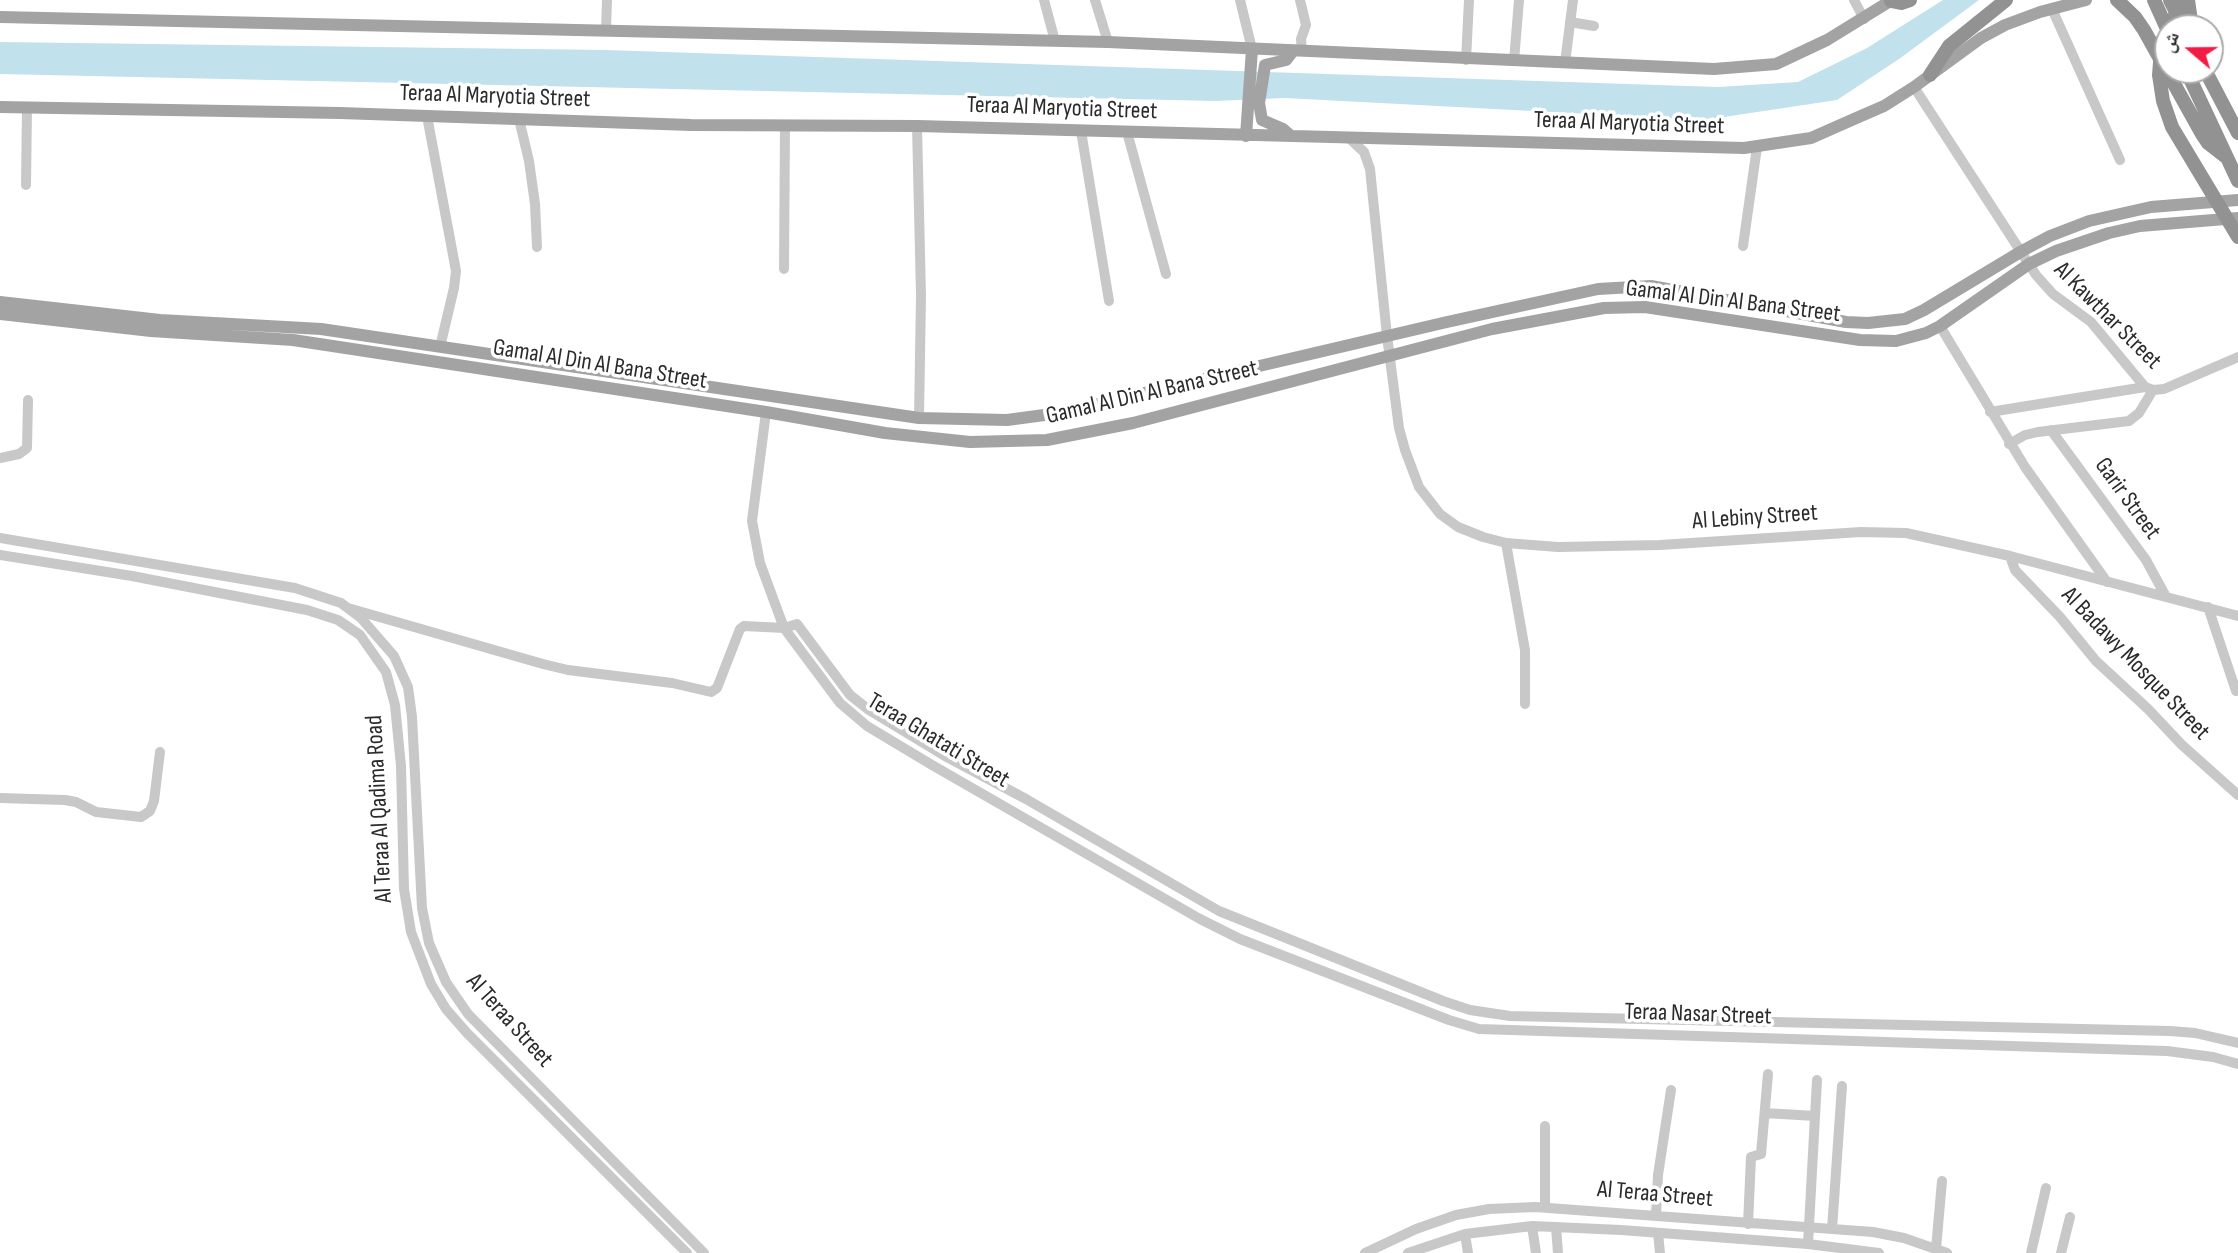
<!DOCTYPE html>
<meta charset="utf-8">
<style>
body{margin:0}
#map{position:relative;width:2238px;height:1253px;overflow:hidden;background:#fff;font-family:"Sofia Sans Condensed","Noto Naskh Arabic",sans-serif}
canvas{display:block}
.north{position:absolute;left:2154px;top:14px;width:70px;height:70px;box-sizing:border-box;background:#fff;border:2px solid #aaa;border-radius:50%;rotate:290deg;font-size:19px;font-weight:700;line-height:28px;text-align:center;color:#2b2b2b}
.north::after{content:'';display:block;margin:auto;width:24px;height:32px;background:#f31c44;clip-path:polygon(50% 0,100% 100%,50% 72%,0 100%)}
</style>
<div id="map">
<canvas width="2238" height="1253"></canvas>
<div class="north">ش</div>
</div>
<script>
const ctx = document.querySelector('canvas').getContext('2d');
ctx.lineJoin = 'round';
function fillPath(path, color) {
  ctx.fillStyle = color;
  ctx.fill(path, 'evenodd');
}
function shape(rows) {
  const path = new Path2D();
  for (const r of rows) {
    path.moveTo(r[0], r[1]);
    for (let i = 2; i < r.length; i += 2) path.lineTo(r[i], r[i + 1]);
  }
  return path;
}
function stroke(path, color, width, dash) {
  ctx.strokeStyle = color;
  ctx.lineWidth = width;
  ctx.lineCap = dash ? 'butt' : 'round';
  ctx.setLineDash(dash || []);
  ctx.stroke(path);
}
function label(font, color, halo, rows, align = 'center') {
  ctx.font = font + ' "Sofia Sans Condensed",sans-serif';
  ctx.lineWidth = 7;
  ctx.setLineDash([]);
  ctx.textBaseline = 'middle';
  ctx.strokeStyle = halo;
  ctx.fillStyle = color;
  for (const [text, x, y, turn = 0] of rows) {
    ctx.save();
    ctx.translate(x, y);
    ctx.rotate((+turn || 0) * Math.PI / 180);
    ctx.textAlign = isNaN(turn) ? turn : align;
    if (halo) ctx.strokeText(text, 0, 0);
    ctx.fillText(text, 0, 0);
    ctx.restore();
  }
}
fillPath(shape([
 [1943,0,1979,0,1899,59,1837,100,1704,120,1285,98,1215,101,0,74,0,42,606,50,1718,87,1798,82,1867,48]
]), '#c1e1ed');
stroke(shape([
 [1044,0,1055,41],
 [1095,0,1108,42],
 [1240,0,1252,49],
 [1300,0,1306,25,1301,39,1302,51],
 [1854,0,1864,19],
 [2052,9,2120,160],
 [1570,22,1594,26],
 [606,29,607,0],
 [1466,60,1469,0],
 [1514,61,1519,0],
 [1565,63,1573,0],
 [1914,87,2036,275,2053,294,2091,322,2145,387,2153,390,2164,389,2238,357],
 [427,116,456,271,454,288,440,347],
 [519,119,529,161,535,204,537,247],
 [917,126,921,295,919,418],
 [1081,131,1109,301],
 [1127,132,1166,274],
 [1348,137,1364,152,1370,169,1387,336,1399,428,1405,450,1419,487,1440,514,1458,527,1483,537,1506,543,1558,547,1660,545,1861,532,1906,533,2010,556,2238,616],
 [26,185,27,108],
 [1743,246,1757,147],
 [784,269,785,125],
 [1940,326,2025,467,2107,582],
 [766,412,752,521,760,563,784,628,840,703,867,726,932,765,1200,919,1240,939,1449,1020,1479,1029,2167,1051,2213,1057,2238,1064],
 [1990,412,2145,387],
 [2051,430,2146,560,2165,595],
 [2009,444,2025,435,2038,432,2129,421,2139,413,2153,390],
 [0,458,19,454,27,448,28,400],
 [0,538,295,588,341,603,361,618,394,656,408,687,412,717,422,908,429,943,446,982,468,1014,704,1253],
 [1506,543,1525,650,1525,704],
 [0,555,132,576,307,610,338,620,360,635,386,672,395,705,401,766,404,889,411,932,431,984,446,1009,467,1033,687,1253],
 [2010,556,2015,570,2060,617,2096,661,2148,709,2182,745,2238,795],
 [2208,607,2236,691],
 [348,608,543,664,568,670,672,683,711,692,717,688,740,629,744,626,784,628,797,624,850,695,869,710,945,756,1026,799,1219,911,1443,1001,1470,1010,1510,1016,2170,1031,2195,1033,2238,1043],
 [0,798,65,800,76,802,96,812,141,817,150,811,154,801,160,752],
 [1765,1113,1815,1116],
 [1545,1207,1545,1126],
 [1656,1216,1658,1175,1671,1090],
 [1748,1224,1751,1157,1761,1154,1768,1074],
 [1532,1226,1536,1253],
 [1556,1227,1558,1253],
 [1832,1229,1842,1086],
 [1658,1233,1660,1253],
 [1465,1234,1468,1253],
 [1808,1244,1817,1080],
 [1936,1249,1942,1181],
 [1365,1253,1416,1229,1456,1215,1489,1209,1535,1207,1873,1232,1904,1238,1947,1253],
 [1408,1253,1465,1234,1532,1226,1621,1230,1808,1244,1879,1253],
 [2031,1253,2046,1188],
 [2061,1253,2070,1217]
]), '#c8c8c8', 10);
stroke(shape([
 [0,17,1108,42,1714,69,1776,64,1827,40,1892,0],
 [0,107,340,113,691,125,917,126,1744,148,1811,138,1854,119,1884,106,1914,87,1981,38,2005,25,2040,12,2086,0],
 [1246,136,1252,49],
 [1291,136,1283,129,1262,120,1259,103,1265,65,1286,60,1293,51],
 [0,302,160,320,321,329,919,418,1007,420,1059,413,1447,322,1598,289,1651,286,1846,322,1868,323,1905,319,1924,310,2022,251,2050,236,2089,221,2151,207,2238,200],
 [0,314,151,331,293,340,766,412,885,433,970,442,1047,440,1133,423,1492,329,1604,308,1645,307,1860,340,1896,341,1926,333,1940,326,2029,264,2056,251,2109,233,2140,226,2238,218]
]), '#a3a3a3', 12);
stroke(shape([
 [2117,0,2135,17,2144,30,2202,134,2208,143,2226,157],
 [2154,0,2168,31],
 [2170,0,2184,28],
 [2188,0,2192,28],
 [1891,1,1901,3,1910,0],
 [2186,70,2238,181],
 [2205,70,2238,133],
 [1930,75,1949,46,2006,0]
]), '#929292', 14);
stroke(shape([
 [2168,28,2181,5],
 [2168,29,2161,50,2159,75,2163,101,2172,127,2238,237]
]), '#929292', 14);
label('24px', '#2b2b2b', '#fff', [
 ["Teraa Al Maryotia Street",495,97,2],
 ["Teraa Al Maryotia Street",1062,109,2],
 ["Teraa Al Maryotia Street",1629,124,2],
 ["Gamal Al Din Al Bana Street",1733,302,7],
 ["Al Kawthar Street",2107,316,45],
 ["Gamal Al Din Al Bana Street",600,365,9],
 ["Gamal Al Din Al Bana Street",1152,393,-13],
 ["Garir Street",2127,499,54],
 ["Al Lebiny Street",1755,518,-4],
 ["Al Badawy Mosque Street",2135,664,46],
 ["Teraa Ghatati Street",938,741,31],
 ["Al Teraa Al Qadima Road",380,809,-93],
 ["Teraa Nasar Street",1698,1015,2],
 ["Al Teraa Street",509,1021,48],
 ["Al Teraa Street",1655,1195,5]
]);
</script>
